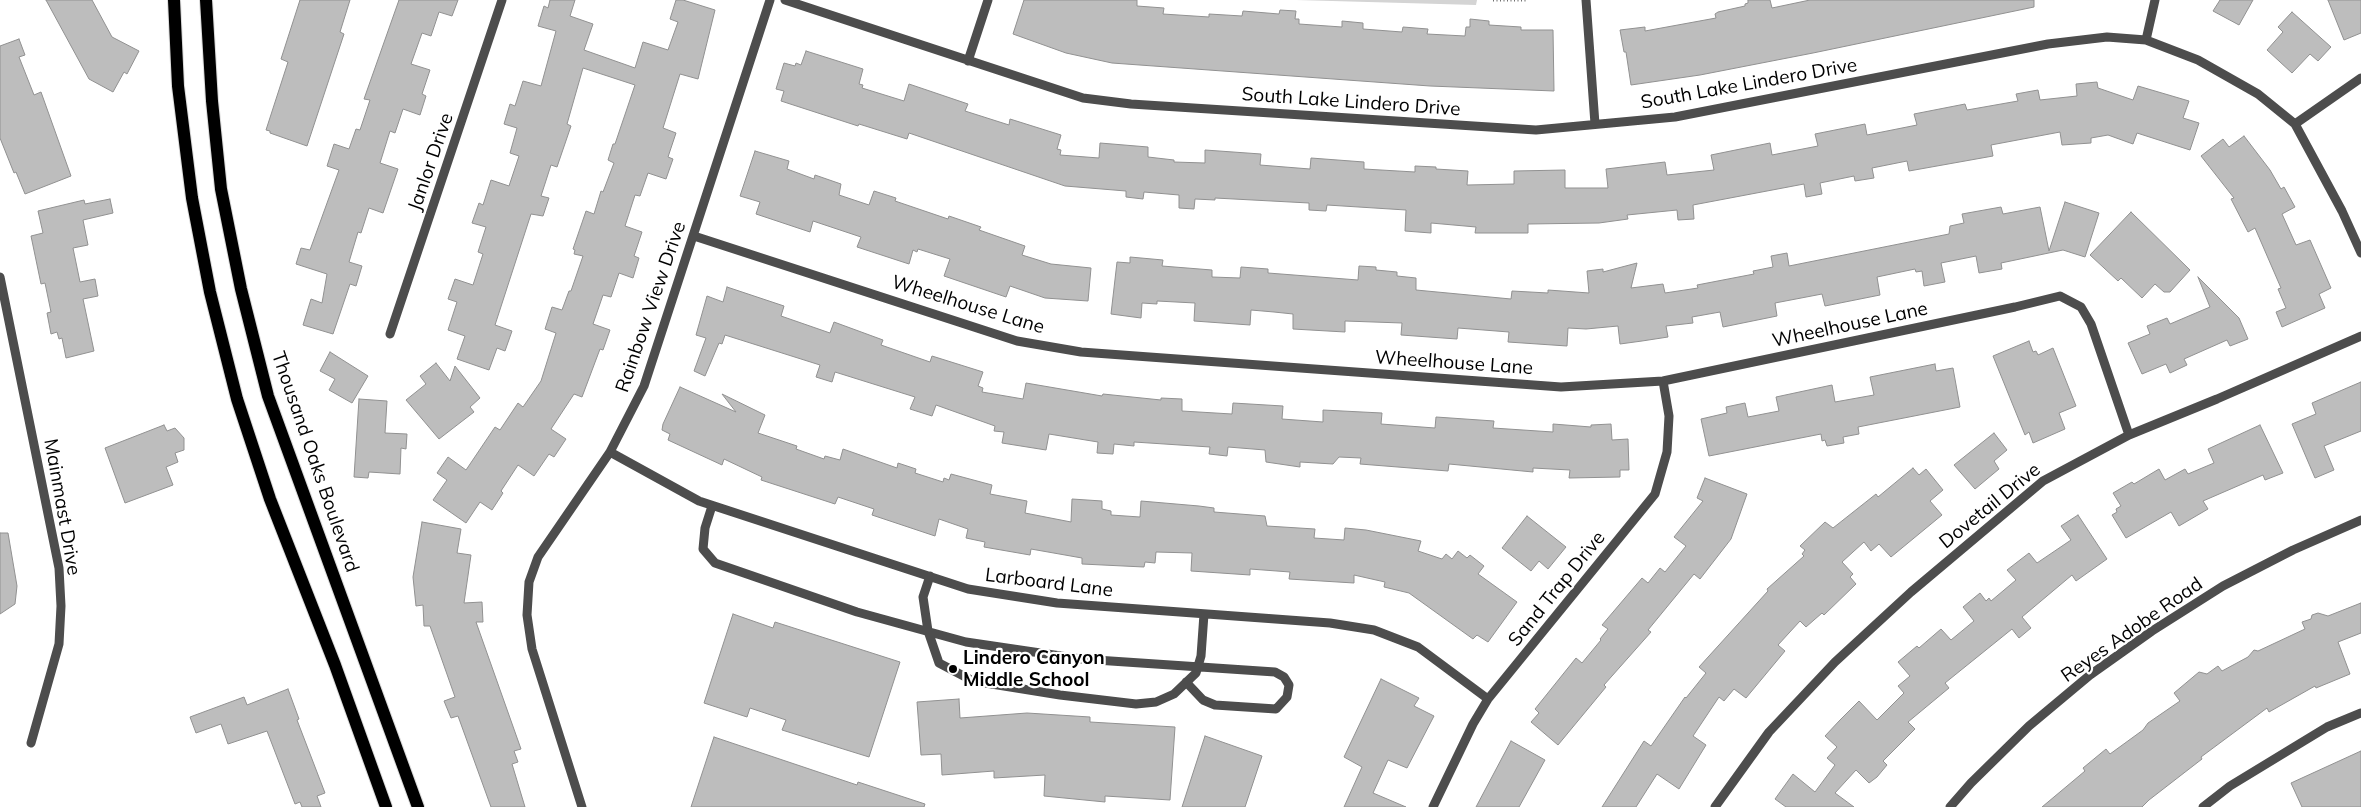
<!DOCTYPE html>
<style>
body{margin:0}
canvas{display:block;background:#fff}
</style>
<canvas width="2361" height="807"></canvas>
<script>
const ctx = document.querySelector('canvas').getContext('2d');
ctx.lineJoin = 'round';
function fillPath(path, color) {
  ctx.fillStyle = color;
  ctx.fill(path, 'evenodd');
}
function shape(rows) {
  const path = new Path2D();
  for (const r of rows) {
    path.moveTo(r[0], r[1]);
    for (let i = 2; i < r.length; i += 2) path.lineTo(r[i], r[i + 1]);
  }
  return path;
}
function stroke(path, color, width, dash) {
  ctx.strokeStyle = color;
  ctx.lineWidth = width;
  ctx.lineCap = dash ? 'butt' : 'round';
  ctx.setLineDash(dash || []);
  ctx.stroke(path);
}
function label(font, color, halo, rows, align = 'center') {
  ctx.font = font + ' Mulish,sans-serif';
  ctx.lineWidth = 4.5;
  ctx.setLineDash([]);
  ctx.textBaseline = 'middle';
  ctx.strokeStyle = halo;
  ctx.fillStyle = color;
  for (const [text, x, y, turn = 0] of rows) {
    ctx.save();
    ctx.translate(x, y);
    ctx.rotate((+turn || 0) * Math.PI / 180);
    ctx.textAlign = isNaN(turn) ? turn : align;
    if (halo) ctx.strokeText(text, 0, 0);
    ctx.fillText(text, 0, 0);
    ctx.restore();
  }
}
fillPath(shape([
 [1296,0,1477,0,1476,5]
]), '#d4d4d4');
const building = shape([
 [46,0,92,0,112,37,139,51,127,74,124,72,113,92,89,79,46,0],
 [300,0,350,0,340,32,344,34,307,146,270,133,270,131,266,130,288,62,281,59,300,0],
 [399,0,458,0,452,16,439,12,431,36,422,33,411,64,430,70,422,94,426,96,420,115,403,109,395,133,390,131,380,163,398,169,383,213,369,208,361,233,358,232,349,262,362,266,356,286,350,284,333,334,303,325,311,299,322,303,327,274,296,264,301,248,310,250,339,170,327,166,334,144,349,149,356,129,360,130,370,100,364,99,399,0],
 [550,0,575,0,570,16,593,24,584,50,635,68,643,42,668,50,678,22,670,19,676,0,683,0,715,10,698,79,680,74,663,128,676,133,668,157,673,159,666,179,648,173,640,196,635,195,625,226,642,232,634,256,639,258,633,278,619,273,611,297,603,295,593,324,610,330,603,350,600,349,582,397,574,394,551,429,566,439,554,457,549,454,534,476,518,465,501,491,503,493,492,510,480,502,466,523,433,500,447,480,437,473,448,457,466,470,495,427,500,430,518,403,523,407,541,381,556,333,545,329,552,307,562,310,569,291,571,291,583,256,574,254,575,250,573,249,586,211,594,214,601,191,603,192,614,163,608,160,613,144,615,144,635,85,583,68,567,124,571,126,557,167,551,165,541,196,549,198,543,216,531,214,495,325,512,331,505,351,497,348,489,370,457,359,465,336,448,330,457,302,448,299,455,279,473,285,483,254,478,252,486,227,472,223,479,203,483,205,491,180,509,186,519,156,510,153,517,128,504,124,510,104,515,106,523,81,541,86,556,31,538,26,544,6,548,8,550,0],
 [1024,0,1137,0,1137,6,1164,8,1163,14,1209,17,1209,14,1242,16,1243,11,1279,14,1280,10,1296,11,1295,19,1299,19,1299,24,1342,27,1342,21,1363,23,1363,29,1402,32,1403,27,1428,29,1427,34,1465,36,1466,27,1470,27,1470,19,1489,21,1489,25,1521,27,1521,30,1553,30,1554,91,1430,86,1112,63,1066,53,1013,34,1024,0],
 [1748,0,1770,0,1772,8,1810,0,2034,0,2034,7,1813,53,1700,75,1631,85,1626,52,1624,52,1620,30,1645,27,1645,31,1716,18,1715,14,1718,12,1745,6,1745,4,1748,3,1748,0],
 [2220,0,2253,0,2239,25,2213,11,2220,0],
 [2328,0,2361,0,2361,33,2344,40,2328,0],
 [2292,12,2331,47,2318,61,2310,54,2292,73,2267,50,2283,32,2278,27,2292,12],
 [19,39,25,55,19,57,34,95,41,92,71,176,25,194,16,172,14,173,0,138,0,46,19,39],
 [806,51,863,69,859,84,863,85,862,88,904,101,909,84,968,104,965,111,1009,125,1010,119,1061,135,1057,149,1061,150,1060,155,1099,158,1100,143,1148,147,1148,157,1174,160,1174,162,1205,163,1205,150,1261,154,1260,165,1310,169,1311,158,1364,162,1364,169,1415,172,1415,166,1436,167,1436,169,1468,171,1467,185,1514,184,1514,171,1565,170,1565,188,1608,188,1606,169,1665,162,1667,175,1714,170,1711,155,1770,143,1772,155,1818,146,1815,134,1865,124,1867,135,1917,125,1914,114,1965,104,1967,110,2018,101,2016,94,2038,90,2040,100,2077,96,2076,84,2097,82,2098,88,2133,100,2138,86,2189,101,2183,118,2199,123,2190,150,2137,133,2133,144,2108,135,2091,138,2091,143,2062,145,2060,132,1991,145,1993,156,1909,171,1907,161,1872,168,1874,178,1855,181,1854,176,1820,183,1822,194,1806,197,1804,184,1693,205,1694,219,1678,220,1677,210,1627,215,1628,219,1599,223,1528,224,1528,233,1475,233,1476,227,1431,223,1431,233,1405,231,1406,210,1327,205,1326,211,1309,210,1309,203,1215,198,1215,200,1195,199,1194,209,1179,208,1179,195,1144,192,1143,199,1126,197,1126,191,1065,186,909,133,907,139,859,124,858,126,781,101,784,91,776,89,784,63,795,66,796,63,801,65,806,51],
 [2244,136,2270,170,2281,189,2284,187,2295,207,2282,214,2296,245,2310,240,2331,288,2319,294,2325,308,2282,327,2276,312,2286,308,2278,289,2281,288,2255,228,2248,232,2231,199,2234,198,2201,156,2223,139,2229,147,2244,136],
 [755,151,789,161,787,169,814,179,815,175,841,184,839,195,869,205,874,191,896,198,895,201,948,219,949,216,981,227,979,230,1025,246,1022,255,1051,264,1091,268,1088,301,1045,298,1010,286,1006,297,944,276,950,259,918,249,917,252,913,250,909,264,857,247,861,237,813,221,810,232,756,214,760,202,740,196,755,151],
 [110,199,113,213,83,220,88,245,73,248,80,282,95,279,98,296,83,299,94,351,66,358,62,338,59,339,57,332,51,334,47,313,51,312,45,283,41,284,31,236,43,233,38,211,84,200,85,204,110,199],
 [2065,202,2099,213,2085,257,2063,250,2001,263,2002,269,1979,273,1976,256,1941,263,1945,282,1924,286,1922,271,1916,272,1915,269,1877,277,1880,295,1825,306,1822,294,1775,303,1777,316,1723,327,1720,312,1692,317,1693,323,1666,326,1668,337,1642,341,1620,344,1618,326,1586,329,1568,328,1567,346,1508,342,1509,332,1458,328,1457,339,1401,335,1402,323,1345,321,1345,332,1293,329,1293,314,1274,312,1251,310,1250,325,1194,321,1195,303,1157,301,1157,304,1142,303,1141,318,1111,314,1117,262,1130,263,1130,257,1163,260,1162,266,1212,270,1212,277,1240,278,1241,267,1268,269,1268,273,1358,280,1359,266,1376,267,1376,270,1397,272,1397,276,1416,278,1416,290,1511,299,1512,291,1548,293,1548,290,1589,293,1587,271,1603,269,1603,272,1637,263,1631,288,1663,284,1665,293,1698,288,1697,285,1754,274,1753,271,1773,267,1771,256,1787,253,1789,266,1949,234,1950,226,1964,223,1962,214,2001,207,2003,214,2040,207,2049,251,2065,202],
 [2131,212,2190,270,2170,292,2164,292,2155,284,2142,298,2121,278,2118,281,2090,255,2131,212],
 [2198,277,2239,318,2248,339,2230,346,2227,340,2184,359,2187,365,2170,373,2166,364,2142,374,2128,343,2150,334,2147,326,2167,318,2170,324,2210,307,2198,277],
 [727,287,784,306,781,316,830,333,834,322,883,340,881,345,930,362,932,356,983,372,978,386,983,388,982,392,1023,399,1026,383,1102,396,1103,394,1161,400,1161,398,1182,399,1182,411,1232,414,1233,403,1283,406,1282,419,1323,422,1323,410,1362,412,1382,413,1381,424,1435,428,1436,417,1494,421,1493,428,1553,432,1553,424,1591,427,1591,425,1611,424,1612,440,1628,439,1629,470,1620,470,1620,477,1569,478,1570,470,1533,468,1533,472,1449,464,1448,471,1360,464,1361,458,1339,457,1333,464,1300,462,1300,467,1266,462,1265,450,1228,447,1227,456,1209,454,1210,447,1134,442,1134,446,1114,444,1113,454,1097,453,1098,442,1049,434,1046,450,1002,443,1004,432,994,431,995,426,936,405,932,416,910,409,915,397,835,372,832,382,816,377,820,365,725,335,722,344,719,343,705,376,694,371,706,338,696,335,707,296,723,302,727,287],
 [2029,341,2033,352,2036,351,2038,355,2053,348,2076,406,2059,413,2065,429,2033,443,2029,432,2025,435,1993,356,2029,341],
 [330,352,368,376,352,403,329,390,335,379,320,371,330,352],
 [436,363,450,381,455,366,480,398,470,407,474,412,439,439,406,400,426,384,420,376,436,363],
 [1935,364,1936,371,1953,368,1960,407,1858,427,1859,434,1843,437,1844,443,1827,446,1825,440,1822,441,1821,434,1709,456,1701,419,1727,413,1726,407,1745,403,1748,417,1779,411,1776,397,1832,385,1835,402,1874,395,1870,377,1935,364],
 [2361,382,2361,431,2324,446,2334,470,2315,478,2292,424,2316,414,2312,403,2361,382],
 [680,387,736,412,722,394,765,415,758,433,797,446,796,449,824,459,825,456,840,460,843,449,897,468,898,463,916,469,915,473,943,482,944,478,949,480,951,474,992,485,990,494,1027,501,1025,513,1071,522,1072,499,1102,501,1102,509,1111,511,1111,515,1140,517,1141,501,1199,506,1214,508,1214,512,1265,516,1267,526,1315,529,1314,538,1344,540,1345,528,1366,530,1421,541,1418,551,1442,559,1446,554,1452,559,1458,551,1467,558,1470,555,1484,566,1478,574,1517,602,1488,642,1477,635,1473,639,1409,593,1384,587,1385,582,1354,575,1354,583,1289,579,1290,572,1250,569,1250,575,1191,571,1192,553,1156,552,1155,563,1145,562,1144,567,1082,564,1082,558,1031,549,1030,555,984,547,985,542,966,538,968,529,939,519,935,536,872,515,874,509,838,497,835,504,761,480,762,477,724,459,722,465,668,440,670,434,662,430,663,424,680,387],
 [359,399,387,401,385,433,407,434,406,449,401,448,400,474,369,472,368,478,354,477,359,399],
 [164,425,167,431,175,428,184,438,184,450,175,453,178,462,166,467,173,485,125,503,105,448,164,425],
 [2260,425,2283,473,2265,480,2263,475,2203,501,2208,509,2179,526,2171,512,2126,538,2112,515,2117,512,2116,509,2121,506,2113,493,2132,482,2134,484,2159,469,2165,480,2185,469,2188,474,2214,463,2208,449,2260,425],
 [1994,433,2007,450,1994,461,1999,469,1975,489,1954,465,1994,433],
 [1913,468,1919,475,1926,469,1943,490,1930,501,1942,515,1891,557,1879,544,1871,551,1864,542,1842,562,1853,574,1850,577,1856,584,1824,615,1822,613,1806,627,1800,621,1778,645,1785,651,1746,698,1734,689,1724,701,1719,697,1693,736,1706,745,1679,789,1657,774,1636,807,1602,807,1644,741,1651,746,1685,697,1686,698,1706,673,1699,667,1768,591,1767,589,1804,556,1802,554,1805,550,1800,546,1825,522,1833,528,1876,494,1878,497,1913,468],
 [1705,478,1747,494,1731,539,1700,579,1694,574,1648,630,1651,632,1604,685,1606,687,1558,745,1531,722,1539,713,1535,709,1576,658,1582,663,1601,640,1600,639,1608,629,1602,625,1642,578,1648,583,1660,568,1665,572,1686,546,1674,537,1703,501,1697,498,1705,478],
 [2078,515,2107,559,2076,581,2072,575,2022,617,2031,628,2019,638,2012,629,1945,683,1949,688,1908,722,1915,729,1883,761,1887,765,1877,777,1869,783,1856,770,1835,793,1854,807,1786,807,1775,799,1793,774,1815,792,1835,765,1827,758,1837,747,1825,736,1840,720,1859,701,1877,720,1904,693,1898,686,1910,676,1898,662,1917,646,1919,648,1941,629,1951,640,1974,621,1963,607,1980,593,1986,601,1989,598,1991,601,2016,580,2007,570,2029,553,2037,563,2071,540,2061,526,2078,515],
 [1527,516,1566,547,1548,569,1539,561,1531,571,1502,548,1527,516],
 [422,522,461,529,457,553,471,555,464,603,482,602,483,622,476,622,521,749,514,751,518,762,512,764,525,807,491,807,458,716,451,718,444,701,455,697,430,626,424,626,423,605,416,606,413,577,422,522],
 [0,533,8,533,17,586,15,604,0,614,0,533],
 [2361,603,2361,633,2338,642,2350,674,2316,688,2315,686,2269,712,2267,708,2201,757,2202,759,2149,800,2142,807,2042,807,2085,771,2083,768,2106,749,2110,754,2143,730,2148,723,2180,701,2174,693,2199,672,2207,674,2218,666,2222,671,2248,657,2254,650,2258,651,2305,629,2302,622,2311,619,2312,615,2318,613,2328,616,2361,603],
 [733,614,773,628,775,622,900,662,869,757,782,730,786,720,750,708,747,717,704,703,733,614],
 [1381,679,1419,698,1414,706,1434,716,1407,768,1388,760,1373,793,1406,807,1344,807,1362,767,1344,757,1381,679],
 [288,689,299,719,297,720,325,793,317,796,321,807,302,807,300,802,295,804,267,731,228,744,221,724,196,733,190,717,244,697,247,705,288,689],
 [959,699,960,718,1027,713,1090,717,1090,722,1175,727,1170,800,1105,796,1105,802,1044,796,1045,775,994,778,994,771,942,775,941,754,921,755,917,702,959,699],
 [1205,736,1262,756,1245,807,1182,807,1205,736],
 [714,737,857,785,858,782,925,804,924,807,691,807,714,737],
 [1511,741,1545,760,1519,807,1476,807,1511,741],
 [2361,751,2361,807,2302,807,2291,783,2361,751]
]);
fillPath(building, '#bdbdbd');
stroke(building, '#919191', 1);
const major = shape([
 [174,0,178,86,192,198,210,292,237,399,270,499,335,665,386,807],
 [206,0,212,101,221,189,241,289,268,396,418,807]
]);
stroke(major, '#dbdbdb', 14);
stroke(shape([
 [1493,0,1528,0]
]), '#6f6f6f', 3, [1, 2.5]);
stroke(shape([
 [785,0,1083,98,1131,104,1536,130,1675,117,2048,44,2107,37,2146,40,2198,60,2258,94,2295,124,2342,211,2361,253],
 [1586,0,1595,124],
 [2146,40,2155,0],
 [968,61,988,0],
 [2295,124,2361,78],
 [694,236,1017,341,1081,352,1561,387,1663,381,2015,307,2060,296,2081,307,2091,324,2129,435],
 [0,277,59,568,61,606,59,644,31,743],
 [390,334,502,0],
 [610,452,699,501,968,589,1057,603,1330,623,1374,630,1418,647,1488,699],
 [712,506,705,528,703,549,715,563,857,612,966,642,1081,659,1275,672,1284,677,1289,685,1287,697,1276,709,1215,705,1203,700,1186,682],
 [930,576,923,597,928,631,939,663,973,681,1060,695,1136,704,1156,702,1174,694,1196,673,1201,656,1204,614],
 [582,807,532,649,527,615,529,582,538,557,610,452,644,386,770,0],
 [1433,807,1473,724,1488,699,1655,494,1667,452,1669,416,1663,381],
 [1715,807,1769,732,1835,662,1911,592,2043,481,2129,435,2217,399,2361,336],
 [1950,807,1971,783,2029,726,2090,675,2152,631,2223,586,2293,550,2361,520],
 [2203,807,2230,786,2299,744,2327,727,2361,713]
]), '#4d4d4d', 9);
stroke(major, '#000', 12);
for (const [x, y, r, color] of [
 [953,669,5,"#000"]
]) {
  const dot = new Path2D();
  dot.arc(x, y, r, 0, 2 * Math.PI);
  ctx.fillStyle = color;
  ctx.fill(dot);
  stroke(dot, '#fff', 2);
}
label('19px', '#000', '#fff', [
 ["South Lake Lindero Drive",1749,84,-10],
 ["South Lake Lindero Drive",1351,102,4],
 ["Janlor Drive",431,162,-71],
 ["Wheelhouse Lane",968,305,17],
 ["Rainbow View Drive",651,307,-71],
 ["Wheelhouse Lane",1850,325,-12],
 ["Wheelhouse Lane",1454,363,4],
 ["Thousand Oaks Boulevard",315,462,71],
 ["Dovetail Drive",1990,506,-39],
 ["Mainmast Drive",62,507,80],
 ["Larboard Lane",1049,583,7],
 ["Sand Trap Drive",1557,589,-51],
 ["Reyes Adobe Road",2132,630,-35]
]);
label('bold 19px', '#000', '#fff', [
 ["Lindero Canyon",963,658],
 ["Middle School",963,680]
], 'left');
</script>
